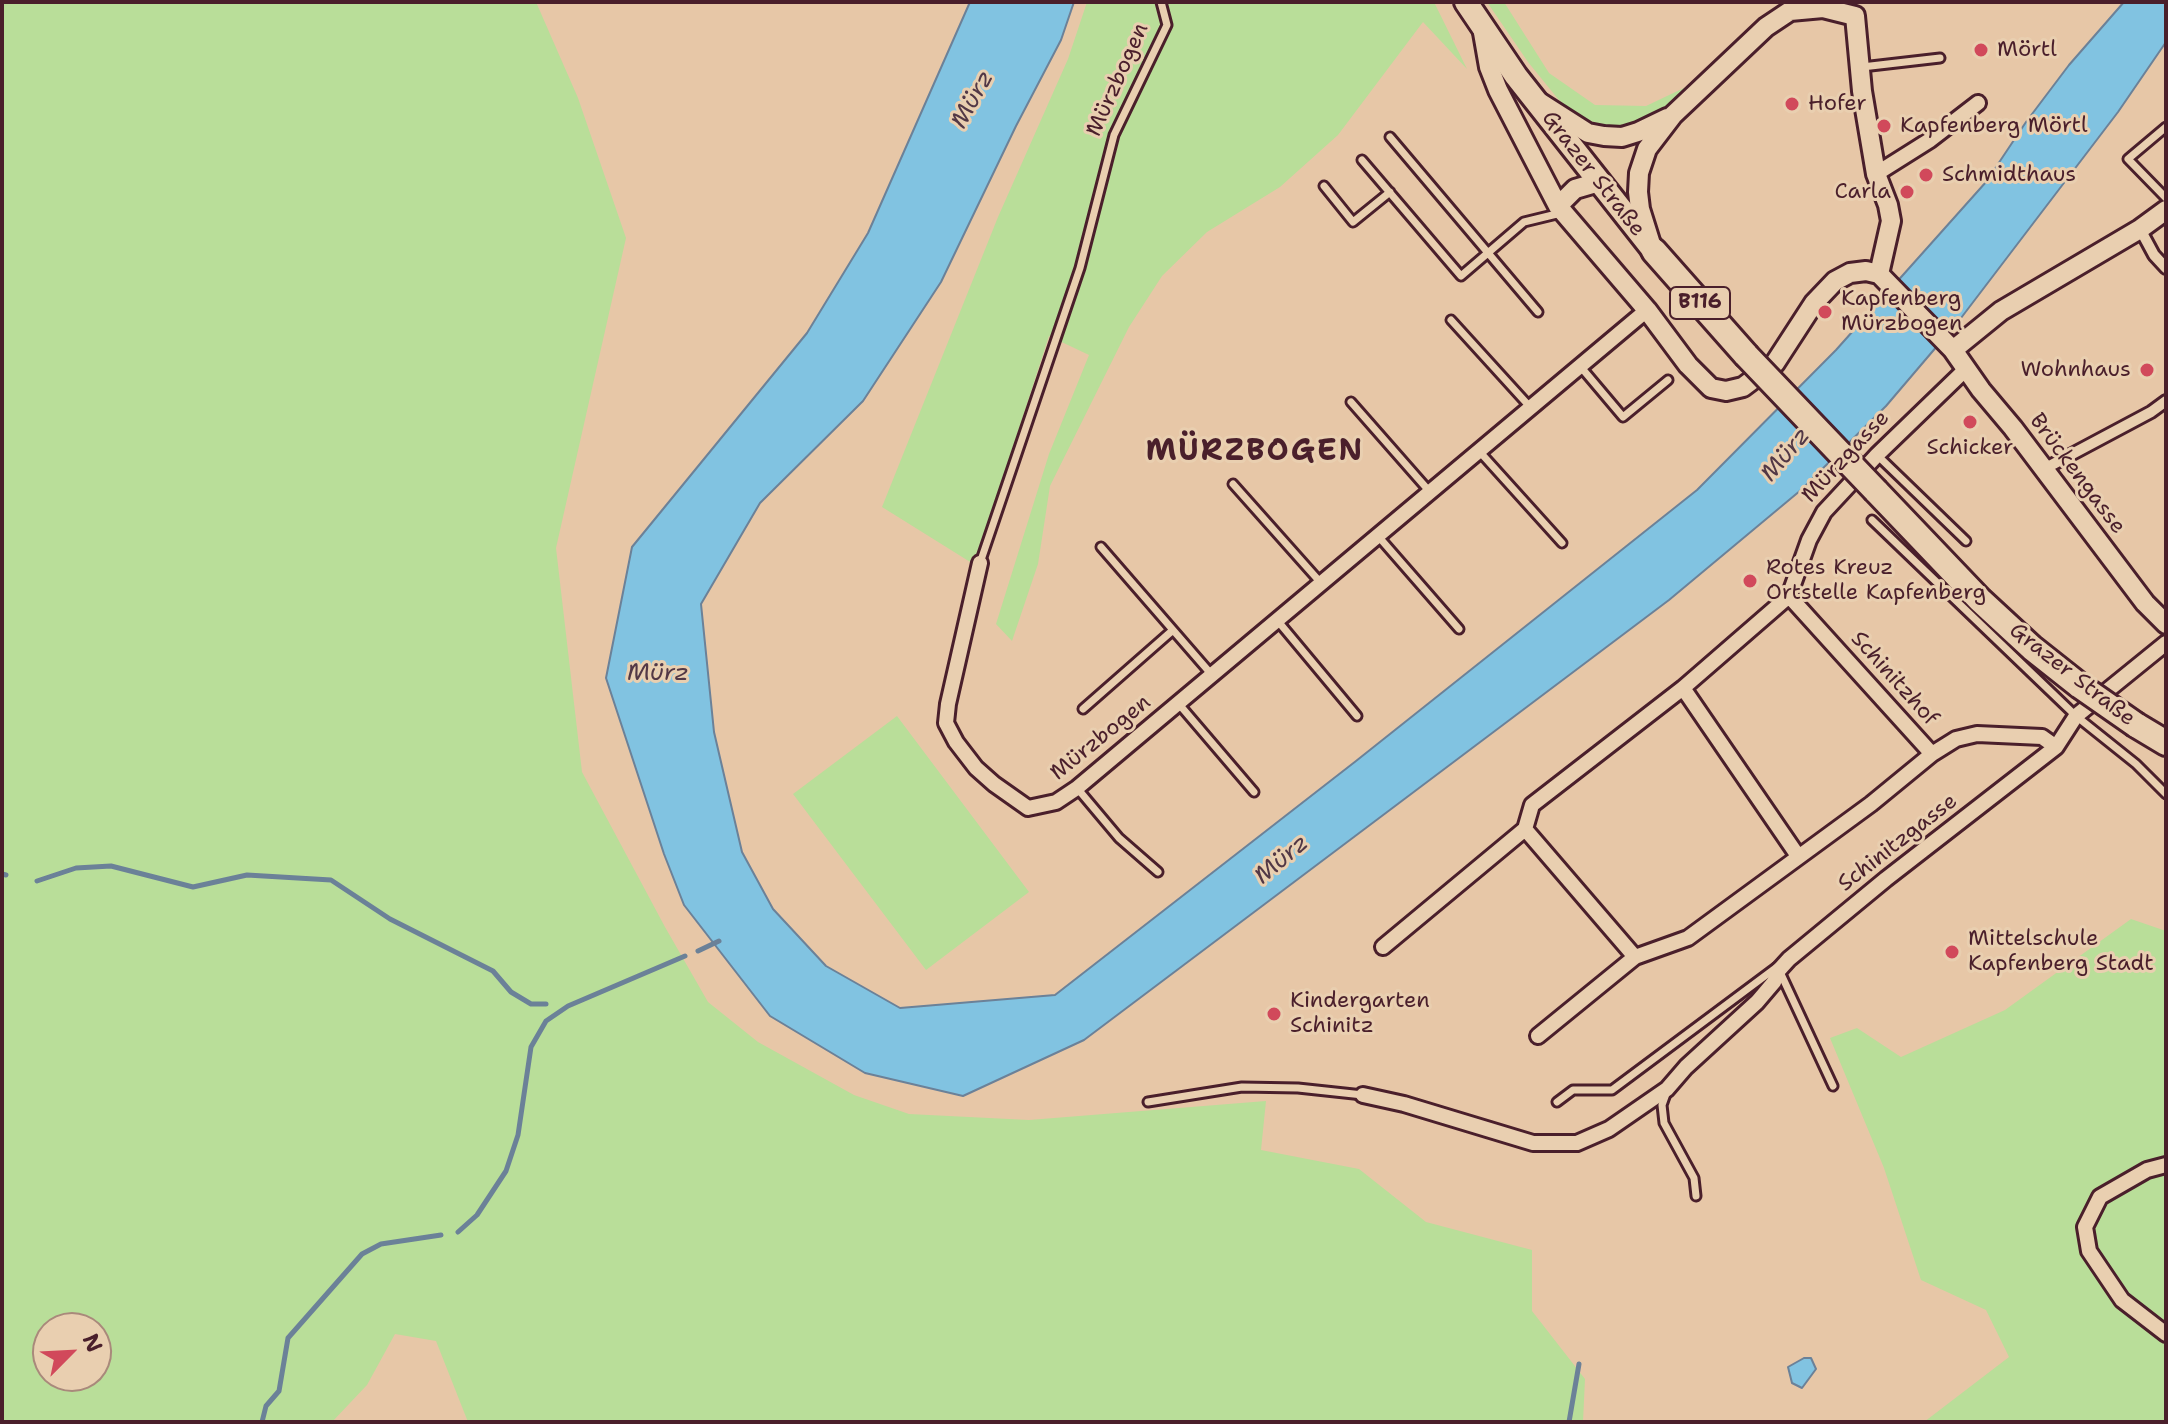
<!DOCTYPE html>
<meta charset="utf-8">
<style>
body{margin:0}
#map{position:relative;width:2168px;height:1424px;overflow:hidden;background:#e7c7a7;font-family:"Shantell Sans",sans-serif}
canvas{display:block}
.frame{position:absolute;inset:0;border:4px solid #4a1f2b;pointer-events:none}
.north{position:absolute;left:32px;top:1312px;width:80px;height:80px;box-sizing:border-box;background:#e9cfb0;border:2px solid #a9897b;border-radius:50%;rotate:66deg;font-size:22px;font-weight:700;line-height:32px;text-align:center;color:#4a1f2b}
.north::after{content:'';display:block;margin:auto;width:28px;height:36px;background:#d1495b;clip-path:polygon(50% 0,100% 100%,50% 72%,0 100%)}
</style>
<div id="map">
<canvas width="2168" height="1424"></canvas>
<div class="frame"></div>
<div class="north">N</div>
</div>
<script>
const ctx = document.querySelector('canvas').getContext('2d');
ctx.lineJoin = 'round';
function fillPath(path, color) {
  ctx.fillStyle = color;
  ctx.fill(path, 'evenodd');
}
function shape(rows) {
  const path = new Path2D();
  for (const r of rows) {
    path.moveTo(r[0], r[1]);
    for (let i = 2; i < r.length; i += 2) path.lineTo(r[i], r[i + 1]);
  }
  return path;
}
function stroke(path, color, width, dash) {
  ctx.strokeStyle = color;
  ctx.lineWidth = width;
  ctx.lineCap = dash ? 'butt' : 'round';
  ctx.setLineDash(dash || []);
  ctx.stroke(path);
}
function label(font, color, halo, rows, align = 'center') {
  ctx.font = font + ' "Shantell Sans",sans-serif';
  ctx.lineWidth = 6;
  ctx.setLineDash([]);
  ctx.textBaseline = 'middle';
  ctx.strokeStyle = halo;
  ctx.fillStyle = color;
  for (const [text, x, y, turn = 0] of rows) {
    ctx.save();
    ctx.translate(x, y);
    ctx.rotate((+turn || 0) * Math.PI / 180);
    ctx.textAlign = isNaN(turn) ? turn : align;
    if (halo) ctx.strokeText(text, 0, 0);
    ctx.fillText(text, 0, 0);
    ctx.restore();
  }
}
fillPath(shape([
 [2,2,536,2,578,98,626,238,556,548,582,772,665,927,708,1002,758,1042,854,1095,909,1114,1029,1120,1266,1101,1261,1150,1359,1169,1426,1222,1532,1250,1532,1311,1585,1379,1583,1422,468,1422,436,1341,395,1334,367,1385,332,1422,2,1422],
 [48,1328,96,1328,96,1376,48,1376],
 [1087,2,1434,2,1467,69,1423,22,1338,135,1280,187,1207,232,1162,276,1129,327,1050,486,1038,564,1012,641,996,624,1049,454,1089,355,1049,336,975,565,882,507,998,217,1068,59],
 [1487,2,1504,2,1549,73,1595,105,1646,106,1686,87,1656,117,1639,124,1615,128,1579,118,1558,99,1528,62],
 [897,716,1029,892,926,970,793,794],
 [2131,919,2166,931,2166,1422,1924,1422,2009,1357,1986,1310,1921,1280,1884,1168,1830,1038,1857,1028,1901,1057,2005,1010]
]), '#b9de99');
const water = shape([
 [970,2,1074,2,1061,40,1016,126,941,282,863,401,760,503,701,604,714,732,742,852,773,909,826,966,900,1008,1055,995,1356,761,1697,490,1836,350,1986,182,2026,122,2069,65,2124,2,2166,2,2166,42,2118,112,1961,318,1886,406,1801,490,1669,600,1084,1040,963,1096,865,1073,770,1016,684,905,664,854,606,678,632,547,807,333,868,233,970,2],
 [1804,1358,1811,1358,1816,1369,1802,1388,1792,1383,1788,1367,1804,1358]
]);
fillPath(water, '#81c3e1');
stroke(water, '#6b8198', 2);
stroke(shape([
 [2,874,6,875],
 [37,881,76,868,111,866,193,887,247,875,331,880,390,919,493,971,511,992,531,1004,546,1004],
 [698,951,719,941],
 [458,1232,477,1215,506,1171,518,1135,531,1047,546,1021,568,1006,685,956],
 [262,1422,266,1406,279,1391,288,1338,362,1254,381,1244,441,1235],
 [1569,1422,1579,1364]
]), '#6b8198', 5);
const service = shape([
 [1862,67,1940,58],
 [2166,127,2128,159,2166,198],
 [1390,137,1538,312],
 [1362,160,1461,276,1524,222,1561,213],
 [1324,186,1353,222,1390,192],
 [1451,320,1531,408],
 [1580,366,1623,417,1668,380],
 [1351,402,1430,492],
 [1479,451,1562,543],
 [1877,455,1966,541],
 [1233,484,1321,583],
 [1872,520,2076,716,2136,764,2166,794],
 [1378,536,1459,629],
 [1101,547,1212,675],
 [980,563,1080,268,1114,135,1167,25,1161,2],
 [1277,620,1357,716],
 [1178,703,1254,792],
 [1083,709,1173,630],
 [1077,788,1119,838,1158,872],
 [1780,972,1833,1086],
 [1667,1091,1662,1105,1664,1123,1694,1178,1696,1196],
 [1148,1102,1242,1087,1298,1088,1363,1095],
 [1557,1102,1573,1090,1612,1090,1777,967]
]);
const pedestrian = shape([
 [2140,229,2154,255,2166,268],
 [2044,469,2151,412,2166,401]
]);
const minor = shape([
 [1876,174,1930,140,1978,103],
 [980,563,948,704,946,723,956,742,976,768,994,784,1028,808,1056,802,1077,788,1647,310],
 [1789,596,1932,754,1956,739,1977,734,2042,737,2056,747],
 [1789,596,1809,540,1824,512,1877,455,1966,369],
 [1683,688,1798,856],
 [1383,947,1525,829],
 [1635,957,1525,829,1532,805,1683,688,1789,596],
 [1538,1036,1635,957,1688,938,1871,804,1932,754],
 [1363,1095,1404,1104,1533,1143,1577,1143,1609,1129,1667,1089,1686,1067,1757,1002,1774,982,1779,970,1789,959,1886,879,2056,747,2076,716,2166,643],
 [2166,1165,2147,1170,2100,1197,2085,1227,2089,1251,2122,1300,2166,1334]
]);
const tertiary = shape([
 [1482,27,1489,67,1498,90,1558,206,1647,310,1688,365,1711,388,1726,391,1743,387,1775,363,1814,303,1835,281,1850,273,1866,271,1879,274,1953,350,1981,390,2013,428,2145,603,2166,624],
 [1541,103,1588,133,1604,136,1622,137,1638,132,1667,118],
 [1558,206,1575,189,1599,182],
 [1650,241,1640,209,1638,192,1639,173,1647,149,1673,115,1766,27,1790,11,1823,8,1855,16,1862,91,1876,174,1888,205,1891,221,1879,274],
 [1953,350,2001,311,2140,229,2166,210]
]);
const primary = shape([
 [1466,2,1516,76,1654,251]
]);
const trunk = shape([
 [1654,251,1746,355],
 [1876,491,1980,600,2032,648,2080,686],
 [2136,725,2166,743]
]);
stroke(service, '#4a1f2b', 13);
stroke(pedestrian, '#4a1f2b', 16);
stroke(minor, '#4a1f2b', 20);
stroke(tertiary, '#4a1f2b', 24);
stroke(primary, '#4a1f2b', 28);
stroke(trunk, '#4a1f2b', 30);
stroke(service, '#e9cfb0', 7);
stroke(pedestrian, '#e9cfb0', 10);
stroke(minor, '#e9cfb0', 14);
stroke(tertiary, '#e9cfb0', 18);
stroke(primary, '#e9cfb0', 22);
stroke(trunk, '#e9cfb0', 24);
const trunkBridge = shape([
 [1746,355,1876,491],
 [2080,686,2136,725]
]);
stroke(trunkBridge, '#4a1f2b', 30, []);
stroke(trunkBridge, '#e9cfb0', 24);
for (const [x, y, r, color] of [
 [1981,50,8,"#d1495b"],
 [1792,104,8,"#d1495b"],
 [1884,126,8,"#d1495b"],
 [1926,175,8,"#d1495b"],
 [1907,192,8,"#d1495b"],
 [1825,312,8,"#d1495b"],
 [2147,370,8,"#d1495b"],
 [1970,422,8,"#d1495b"],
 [1750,581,8,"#d1495b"],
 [1952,952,8,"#d1495b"],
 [1274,1014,8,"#d1495b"]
]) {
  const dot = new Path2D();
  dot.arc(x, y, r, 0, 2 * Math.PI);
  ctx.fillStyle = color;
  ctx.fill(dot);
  stroke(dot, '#e9cfb0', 3);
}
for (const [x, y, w] of [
 [1700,303,60]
]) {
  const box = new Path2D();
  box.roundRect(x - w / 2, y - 16, w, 32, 6);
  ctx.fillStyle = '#e9cfb0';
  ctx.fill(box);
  stroke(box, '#4a1f2b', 2);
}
label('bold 20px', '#4a1f2b', null, [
 ["B116",1700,303]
]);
label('22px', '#4a1f2b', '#e9cfb0', [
 ["Mörtl",1997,50],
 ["Hofer",1808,104],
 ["Kapfenberg Mörtl",1900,126],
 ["Schmidthaus",1942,175],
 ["Carla",1891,192,"right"],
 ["Kapfenberg",1841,299],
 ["Mürzbogen",1841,324],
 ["Wohnhaus",2131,370,"right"],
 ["Schicker",1970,448,"center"],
 ["Rotes Kreuz",1766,568],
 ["Ortstelle Kapfenberg",1766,593],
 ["Mittelschule",1968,939],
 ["Kapfenberg Stadt",1968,964],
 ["Kindergarten",1290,1001],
 ["Schinitz",1290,1026]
], 'left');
label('22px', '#4a1f2b', '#e9cfb0', [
 ["Mürzbogen",1118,80,-66],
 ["Grazer Straße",1593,174,52],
 ["Mürzgasse",1846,457,-47],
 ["Brückengasse",2077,474,53],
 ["Grazer Straße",2072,675,38],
 ["Schinitzhof",1894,679,48],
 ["Mürzbogen",1101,738,-39],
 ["Schinitzgasse",1898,843,-38]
]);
label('italic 24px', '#523846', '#e9cfb0', [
 ["Mürz",973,100,-61],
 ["Mürz",1786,455,-50],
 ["Mürz",658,674],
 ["Mürz",1282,860,-40]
]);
ctx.letterSpacing = '2px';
label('bold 30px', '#4a1f2b', '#e9cfb0', [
 ["MÜRZBOGEN",1255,452]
]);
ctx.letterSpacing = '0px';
</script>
